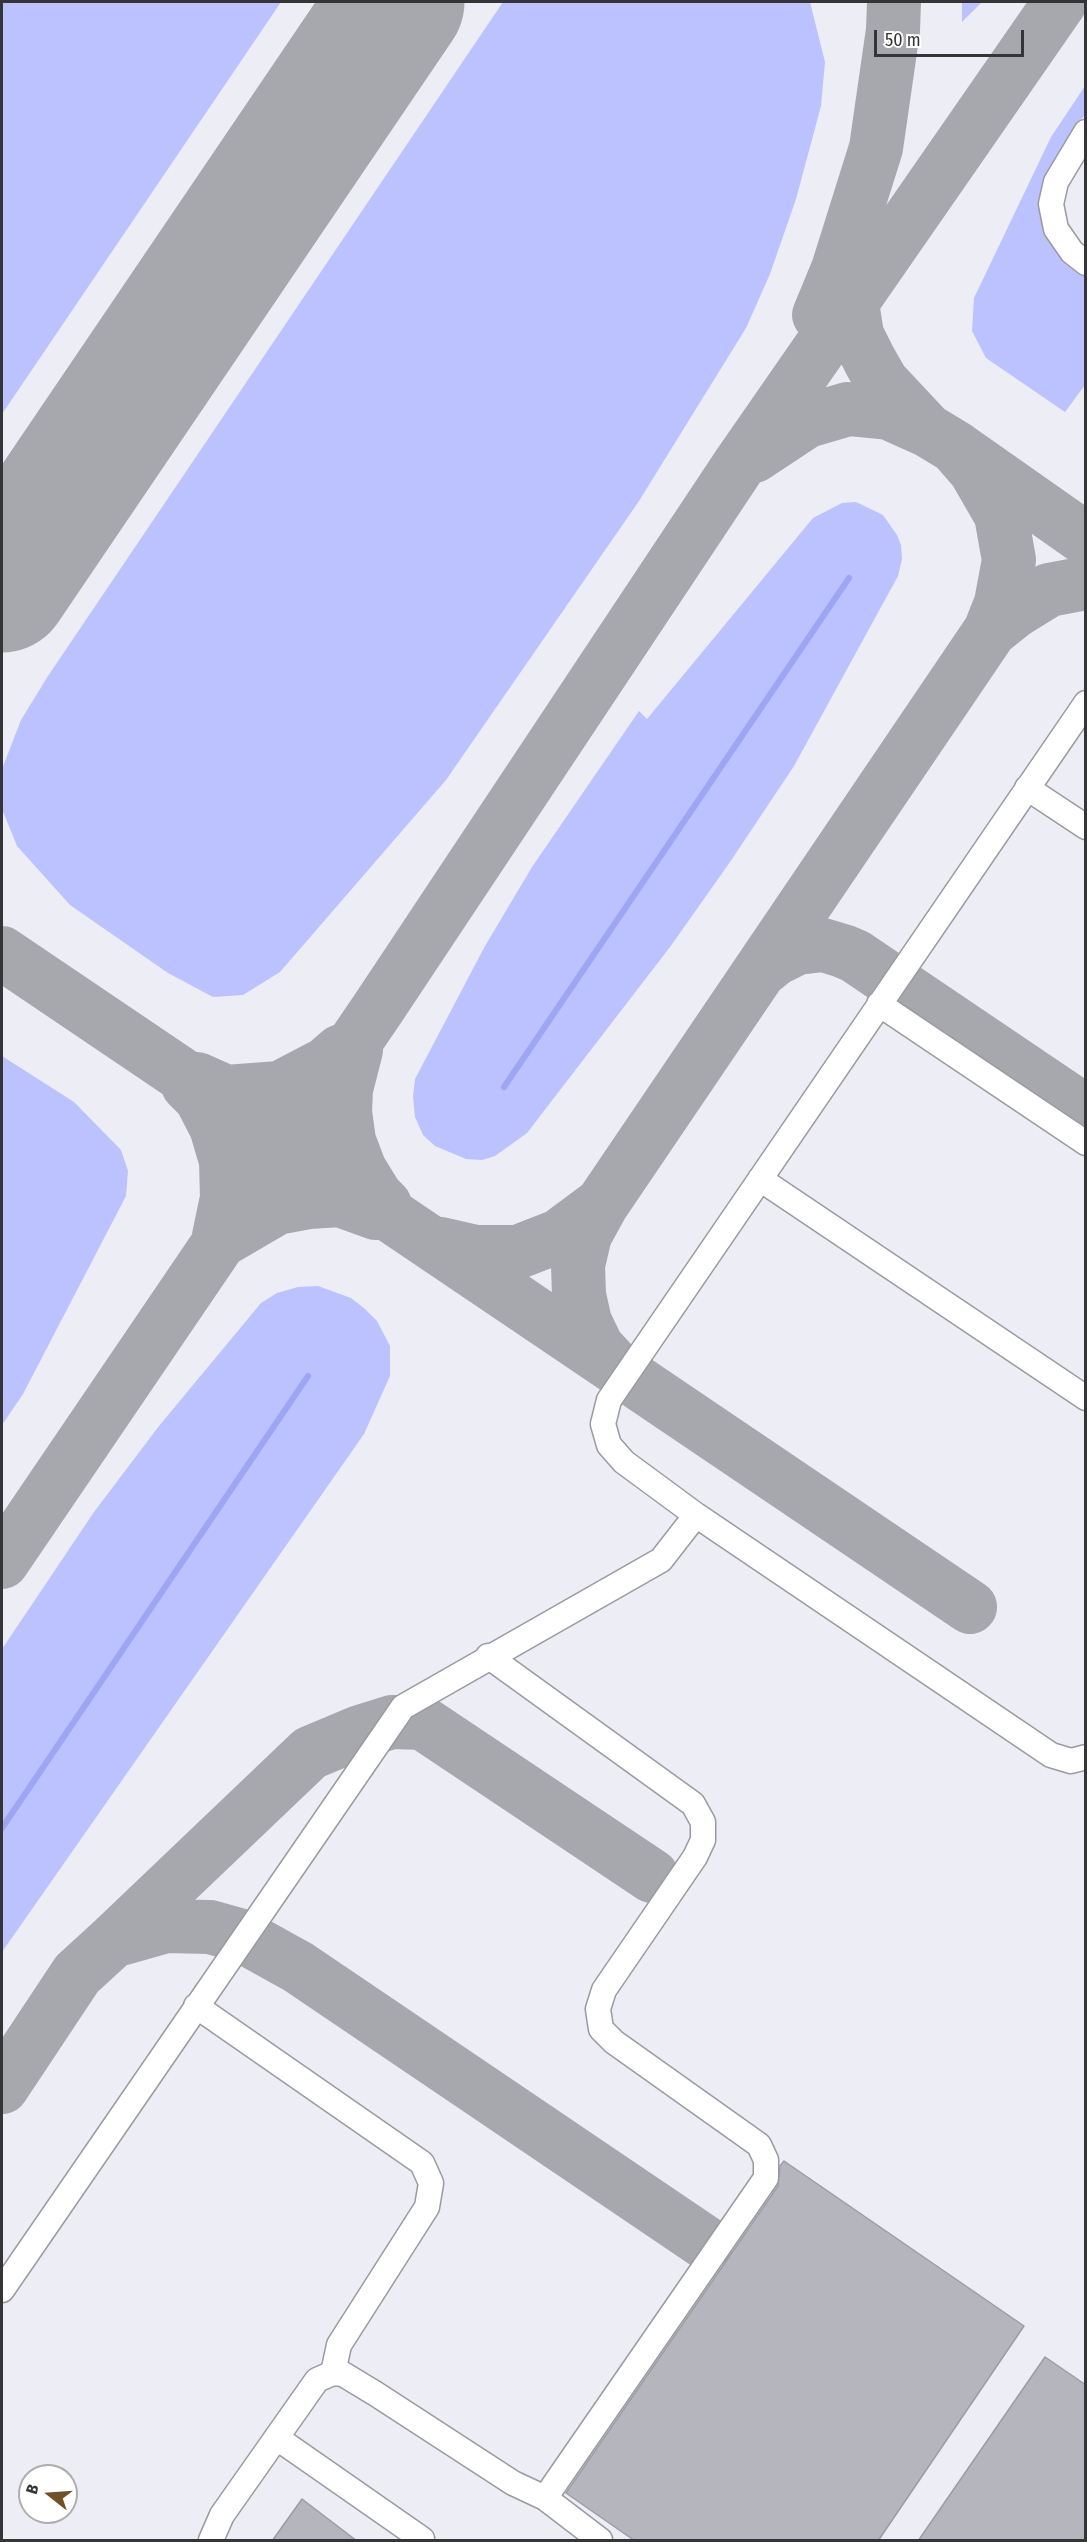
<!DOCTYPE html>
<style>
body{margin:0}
#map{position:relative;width:1087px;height:2542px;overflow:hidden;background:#ecedf5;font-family:"Fira Sans Condensed",sans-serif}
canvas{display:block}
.frame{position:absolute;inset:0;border:3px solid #353538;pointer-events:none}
.north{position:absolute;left:18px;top:2464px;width:60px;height:60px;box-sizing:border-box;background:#fff;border:2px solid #aeaeaf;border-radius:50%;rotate:287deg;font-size:16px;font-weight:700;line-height:24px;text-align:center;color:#353538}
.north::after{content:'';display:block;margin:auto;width:21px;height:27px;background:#725128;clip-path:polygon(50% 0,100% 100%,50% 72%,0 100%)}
.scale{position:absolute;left:874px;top:30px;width:150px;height:27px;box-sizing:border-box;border:3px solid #353538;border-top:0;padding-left:8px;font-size:18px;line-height:21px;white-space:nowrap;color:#353538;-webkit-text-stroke:4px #fff;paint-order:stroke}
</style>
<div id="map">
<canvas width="1087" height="2542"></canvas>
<div class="frame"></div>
<div class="north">B</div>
<div class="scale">50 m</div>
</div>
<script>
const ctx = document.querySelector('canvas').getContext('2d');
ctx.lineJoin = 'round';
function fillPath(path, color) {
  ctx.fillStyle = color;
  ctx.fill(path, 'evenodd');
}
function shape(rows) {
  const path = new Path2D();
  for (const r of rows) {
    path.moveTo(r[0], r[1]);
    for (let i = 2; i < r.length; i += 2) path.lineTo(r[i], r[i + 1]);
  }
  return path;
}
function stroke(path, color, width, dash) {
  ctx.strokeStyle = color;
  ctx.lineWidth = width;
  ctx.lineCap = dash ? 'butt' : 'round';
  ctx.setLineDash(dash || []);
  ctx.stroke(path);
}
fillPath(shape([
 [2,2,281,2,2,414],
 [503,2,810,2,825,62,821,106,796,199,770,274,746,328,639,501,446,780,280,972,243,995,213,997,168,973,70,905,17,846,2,809,2,769,21,720,48,676],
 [962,2,982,2,962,22],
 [1085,86,1085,114,1053,165,1042,211,1085,274,1085,385,1065,412,986,358,972,331,974,298,1051,137],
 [856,502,883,515,897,535,901,545,902,559,898,576,794,766,730,862,670,947,527,1133,495,1156,482,1160,466,1159,435,1146,423,1135,415,1117,413,1096,415,1079,485,946,532,867,639,711,647,719,813,518,842,503],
 [2,1056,74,1102,121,1150,128,1171,126,1196,23,1394,2,1425],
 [318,1286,351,1298,365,1309,377,1321,390,1346,390,1376,364,1434,2,1952,2,1649,94,1512,159,1426,261,1303,277,1293,298,1287]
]), '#bbc2ff');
stroke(shape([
 [504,1087,849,578],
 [2,1828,308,1376]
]), '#9ea5f4', 6);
stroke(shape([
 [851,279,852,303,857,335,870,361,882,382,927,430],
 [819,315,838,269,876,148,893,30,894,2],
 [754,456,807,421,848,409,889,413,927,430,955,447,1086,539],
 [990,631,1015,611,1049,590,1086,583],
 [2,953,970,1607],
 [759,972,775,959,797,948,823,945,843,951,855,956,1086,1112],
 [356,1050,346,1089,345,1112,349,1141,360,1170,376,1196,385,1205],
 [197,1079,226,1092,280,1088,326,1064,341,1051],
 [188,1085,201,1098,216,1127,226,1161,227,1198,219,1236],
 [224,1239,277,1208,309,1202,340,1200,376,1213],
 [441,1244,476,1252,518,1252,559,1236,602,1204],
 [610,1361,597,1347,585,1322,579,1295,578,1265,585,1235,602,1204,990,631,1001,603,1009,560,1001,515,975,470,955,447],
 [2,1562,379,1007,739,465,1060,2],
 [115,1939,310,1753,360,1732,392,1722,423,1723,652,1876],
 [2,2087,77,1974,113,1941,166,1926,210,1927,242,1936,298,1967,706,2243]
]), '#a7a8ae', 54);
stroke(shape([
 [2,585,397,2]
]), '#a7a8ae', 135);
const building = shape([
 [784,2161,1024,2326,878,2541,635,2541,566,2493,778,2186,780,2166,784,2161],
 [1045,2357,1086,2385,1086,2541,918,2541,1045,2357],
 [302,2499,357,2541,272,2541,302,2499]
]);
fillPath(building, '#b5b6bd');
stroke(building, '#9c9da4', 1.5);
const minor = shape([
 [1086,132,1056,182,1051,204,1056,229,1072,252,1086,263],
 [1086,703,609,1400,603,1424,609,1445,624,1462,696,1515,1051,1755,1071,1761,1086,1757],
 [1027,788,1086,827],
 [879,1004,1086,1143],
 [760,1179,1086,1398],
 [488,1656,693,1804,703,1822,703,1840,695,1857,604,1990,598,2009,601,2029,614,2042,759,2145,766,2160,766,2178,545,2498],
 [196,2006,422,2163,431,2183,427,2207,339,2345,333,2373],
 [2,2290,403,1707,661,1560,696,1515],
 [277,2438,422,2539],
 [211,2540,222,2515,317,2380,333,2373,343,2374,376,2394,513,2483,545,2498,600,2540]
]);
stroke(minor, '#999ba1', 27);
stroke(minor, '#fff', 24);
</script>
